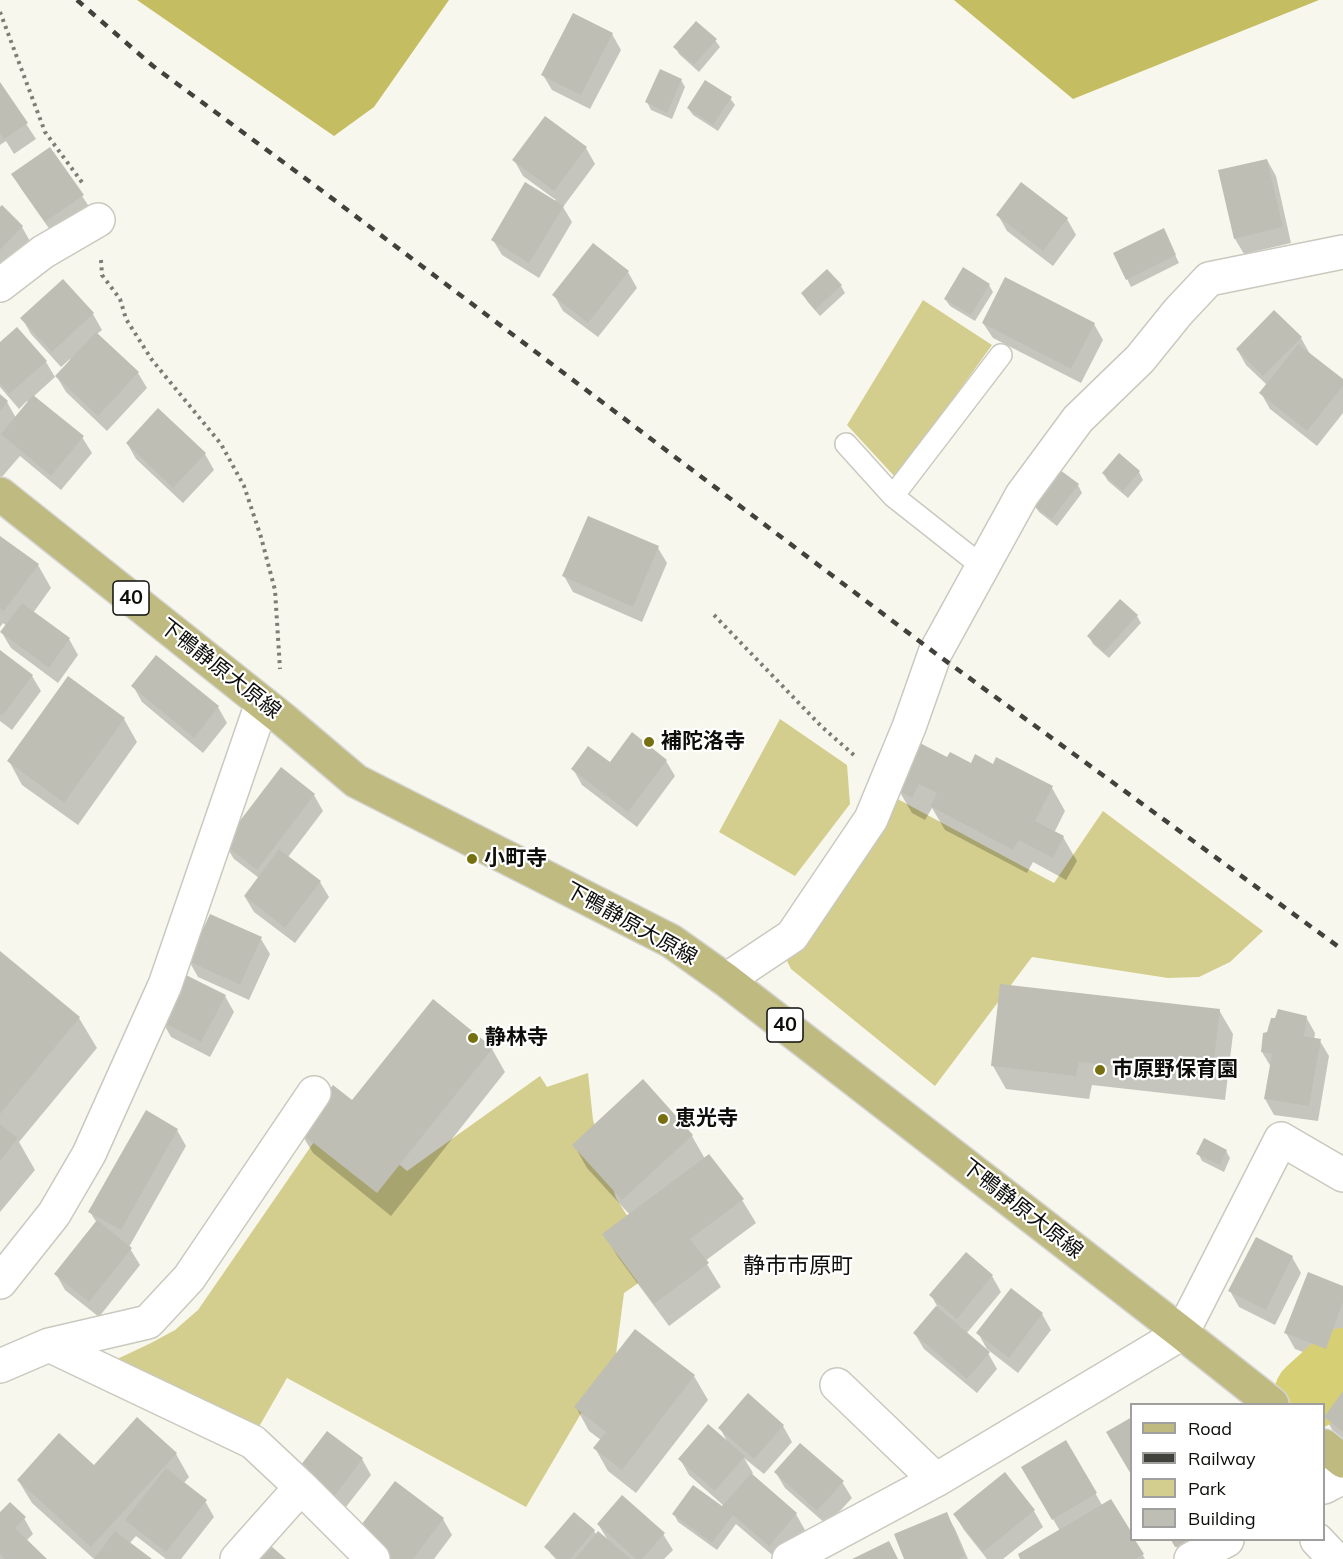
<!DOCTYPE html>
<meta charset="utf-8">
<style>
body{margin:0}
#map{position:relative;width:1343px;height:1559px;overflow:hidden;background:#f8f7ed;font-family:Mulish,sans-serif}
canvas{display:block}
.legend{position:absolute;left:1130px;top:1403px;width:195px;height:138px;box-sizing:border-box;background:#fff;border:2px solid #9f9f9d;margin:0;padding:8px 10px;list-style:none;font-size:18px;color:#0e0e0b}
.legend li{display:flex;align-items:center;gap:12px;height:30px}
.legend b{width:30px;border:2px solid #9f9f9d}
</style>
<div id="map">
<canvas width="1343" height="1559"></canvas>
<ul class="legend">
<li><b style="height:8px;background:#bfba7f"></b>Road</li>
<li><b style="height:8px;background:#42423d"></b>Railway</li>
<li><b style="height:16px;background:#d3ce8d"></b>Park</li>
<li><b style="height:16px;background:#bebeb4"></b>Building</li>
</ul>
</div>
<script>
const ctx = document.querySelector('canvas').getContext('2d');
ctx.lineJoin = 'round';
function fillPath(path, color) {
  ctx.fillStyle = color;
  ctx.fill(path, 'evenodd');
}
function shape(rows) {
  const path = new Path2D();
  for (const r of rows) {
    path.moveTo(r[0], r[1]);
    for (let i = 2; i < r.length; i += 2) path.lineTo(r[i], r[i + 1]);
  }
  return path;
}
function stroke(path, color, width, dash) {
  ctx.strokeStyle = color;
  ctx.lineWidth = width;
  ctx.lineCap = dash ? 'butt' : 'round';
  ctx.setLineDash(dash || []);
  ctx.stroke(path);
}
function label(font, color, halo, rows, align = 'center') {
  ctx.font = font + ' Mulish,"Noto Sans JP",sans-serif';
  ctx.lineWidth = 4.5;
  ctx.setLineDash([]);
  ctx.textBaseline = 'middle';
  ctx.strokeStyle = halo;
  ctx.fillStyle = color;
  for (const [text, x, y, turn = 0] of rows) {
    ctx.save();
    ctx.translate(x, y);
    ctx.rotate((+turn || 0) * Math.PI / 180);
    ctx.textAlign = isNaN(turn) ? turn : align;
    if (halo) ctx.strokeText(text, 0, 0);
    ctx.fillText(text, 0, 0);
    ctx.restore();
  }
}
fillPath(shape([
 [923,300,992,345,896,478,847,425],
 [780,719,847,765,850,804,795,876,719,832],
 [892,796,1054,883,1103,811,1263,931,1230,962,1199,977,1168,978,1032,957,935,1086,791,969,787,961,791,947],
 [588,1073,593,1120,616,1198,660,1268,624,1293,616,1354,526,1507,287,1378,256,1432,113,1361,151,1343,175,1330,198,1310,336,1110,407,1171,540,1076,547,1087]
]), '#d3ce8d');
fillPath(shape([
 [137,0,449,0,374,107,334,136],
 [954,0,1319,0,1073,99]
]), '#c5bd62');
fillPath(shape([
 [612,34,621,50,590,109,552,90,543,75],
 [715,40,720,47,699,72,679,54,675,47],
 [681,80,685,87,672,119,651,110,647,102],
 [0,84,36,139,14,154,6,141,0,145],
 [730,98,735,105,718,131,693,115,688,108],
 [586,148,595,164,563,207,572,222,539,278,502,255,493,240,556,200,523,176,514,160],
 [1267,160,1276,176,1291,243,1244,254,1235,239],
 [13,175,82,196,92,211,55,237,22,190],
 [0,209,22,227,31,243,0,274],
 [998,215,1067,219,1076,235,1053,266,1007,231],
 [1167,238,1179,263,1131,287,1115,254],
 [628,272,637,288,598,337,563,311,554,295],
 [63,281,93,314,102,330,97,334,138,373,147,388,107,431,66,392,57,377,71,361,70,359,61,367,31,334,22,318],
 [989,285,993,292,975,321,950,306,945,299],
 [841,286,845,293,820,316,807,301,803,293],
 [983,323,1094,324,1103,340,1081,383,993,338],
 [1301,338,1310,354,1343,381,1343,413,1317,446,1270,409,1261,393,1267,385,1246,365,1237,349],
 [0,344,46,362,55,377,33,397,82,437,92,453,61,490,20,456,1,478,0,477,0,396,7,402,16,418,29,403,27,401,19,409,0,387],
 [158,410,205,454,214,470,183,503,136,459,127,443],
 [1139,472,1143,480,1128,498,1108,481,1103,473],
 [1078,485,1082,493,1057,526,1039,512,1034,505],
 [0,538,38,565,51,588,33,613,69,639,78,655,58,683,11,648,2,633,7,626,3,623,0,627],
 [658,548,667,563,642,622,573,592,564,576],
 [1137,616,1141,623,1109,658,1093,644,1089,637],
 [0,652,32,676,41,691,12,730,0,721],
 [133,686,218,707,227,723,203,753,142,702],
 [124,719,137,742,78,825,22,785,9,761],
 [948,759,971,765,993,766,1052,788,1065,811,1054,833,1063,837,1077,861,1066,880,1033,862,1027,873,945,830,932,808,925,820,912,813,898,789],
 [666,761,675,776,637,827,582,785,573,769,610,764],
 [314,795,323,811,288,857,320,882,329,897,295,943,254,912,245,897,259,878,234,859,224,843],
 [261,939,270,954,249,1000,198,977,189,961],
 [0,953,79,1018,97,1048,19,1142,35,1170,0,1212],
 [225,996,234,1012,210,1057,171,1037,162,1021],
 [1219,1010,1233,1034,1225,1100,1092,1085,1089,1099,1006,1089,993,1066],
 [1306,1017,1315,1033,1314,1040,1320,1041,1329,1056,1318,1121,1274,1115,1265,1099,1271,1067,1262,1052],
 [492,1049,505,1072,391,1216,313,1153,299,1130,352,1102],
 [642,1081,692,1136,705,1159,742,1200,756,1223,705,1261,721,1287,669,1326,618,1257,604,1234,630,1215,587,1168,574,1145],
 [177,1130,186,1146,129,1247,140,1265,99,1317,65,1290,56,1274,97,1223,90,1212],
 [1226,1151,1230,1158,1224,1172,1202,1161,1198,1153],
 [966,1254,992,1276,1001,1292,966,1334,988,1353,997,1369,977,1393,924,1349,915,1334,937,1306,931,1295],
 [1292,1257,1301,1273,1275,1325,1239,1307,1230,1291],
 [1343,1287,1343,1341,1335,1364,1295,1349,1286,1333],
 [1042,1314,1051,1330,1018,1373,987,1349,978,1333],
 [636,1331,694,1376,708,1400,636,1493,608,1471,595,1448,601,1440,589,1431,576,1407],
 [1343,1393,1343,1444,1338,1440,1325,1417],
 [783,1426,792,1442,764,1474,744,1458,753,1473,751,1475,796,1514,805,1530,780,1559,777,1559,736,1524,717,1550,678,1522,674,1514,729,1513,724,1506,689,1475,680,1459,728,1443,720,1428],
 [1066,1442,1102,1505,1132,1540,1134,1540,1145,1559,1022,1559,1060,1531,1023,1467],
 [176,1454,189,1477,183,1484,205,1501,214,1517,181,1559,166,1559,136,1536,129,1544,150,1559,94,1559,32,1503,18,1480],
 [362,1459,371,1475,342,1512,308,1486],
 [776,1473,842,1482,852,1498,827,1525,785,1488],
 [1005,1474,1034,1511,1043,1527,1003,1559,987,1559,964,1530,955,1515],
 [0,1514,24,1518,33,1534,26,1541,45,1559,0,1559],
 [946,1514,955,1529,968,1559,906,1559],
 [443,1519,452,1535,434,1559,380,1559],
 [598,1524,663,1534,673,1550,664,1559,556,1559,551,1554,546,1547,594,1530,596,1535,609,1542],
 [1172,1540,1221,1540,1184,1559]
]), '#0003');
stroke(shape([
 [1310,1394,1343,1364]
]), '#d6cf73', 72);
fillPath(shape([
 [573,13,613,33,581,95,541,75],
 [696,21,717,39,694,65,673,47],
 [660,69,682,79,667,113,645,102],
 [705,80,732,97,713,125,687,108],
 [0,82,28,123,4,139,0,133],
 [545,116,587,147,554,191,512,160],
 [50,147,84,195,45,222,11,174],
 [1267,159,1283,227,1234,239,1218,170],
 [525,182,564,206,529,263,491,240],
 [1021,182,1068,218,1043,251,996,215],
 [2,205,23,226,0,250,0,207],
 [1164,228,1176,255,1126,280,1113,253],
 [593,243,629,271,588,323,552,295],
 [963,267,990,284,971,315,944,299],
 [827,269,842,285,815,310,801,293],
 [1005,277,1095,323,1071,369,982,323],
 [63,279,94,313,52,352,20,318],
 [1274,310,1302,337,1263,376,1236,349],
 [17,327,47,361,9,394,0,383,0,342],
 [96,332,139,372,98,416,55,376],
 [1298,344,1343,379,1343,386,1307,431,1259,393],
 [0,394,8,401,0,411],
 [33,395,84,436,51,476,1,434],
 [158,408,206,453,173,488,126,443],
 [1119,453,1140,471,1123,491,1102,473],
 [1060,470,1079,484,1052,519,1032,505],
 [588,516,659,546,633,607,562,576],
 [0,536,39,564,4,611,0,608],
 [1120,599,1138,615,1104,652,1087,636],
 [22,603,70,638,49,668,0,632],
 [0,650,33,675,3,715,0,714],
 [156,655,219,706,194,738,131,686],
 [68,676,125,718,64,803,7,761],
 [632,732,667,760,628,812,571,769,588,746,610,762],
 [920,743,947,757,950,752,971,763,975,754,993,764,996,757,1053,786,1035,821,1064,836,1053,858,1019,840,1013,850,930,806,937,793,919,784,912,798,896,789],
 [281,767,315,794,257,870,223,843],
 [279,849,321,881,285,928,244,896],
 [210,914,262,937,240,985,188,961],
 [0,951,80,1017,0,1114],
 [184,974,226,995,201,1042,160,1021],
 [1000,984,1220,1009,1212,1077,1079,1062,1076,1076,991,1066],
 [433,999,493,1048,377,1193,297,1130,333,1085,352,1100],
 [1278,1009,1307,1016,1304,1036,1321,1039,1309,1106,1264,1099,1272,1054,1261,1052,1263,1033,1267,1032,1271,1018,1275,1018],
 [643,1079,693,1135,622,1200,572,1145],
 [146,1110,178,1129,121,1230,88,1212],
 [0,1124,18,1138,0,1161],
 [1204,1138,1227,1150,1220,1165,1196,1154],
 [709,1154,744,1199,690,1239,709,1263,654,1304,602,1234],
 [97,1220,132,1248,89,1302,54,1274],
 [1256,1237,1293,1256,1266,1310,1228,1291],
 [966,1252,993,1275,957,1319,929,1295],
 [1308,1272,1343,1286,1343,1302,1326,1349,1284,1333],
 [1011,1288,1043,1313,1009,1358,976,1333],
 [936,1306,990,1352,967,1379,913,1333],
 [635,1329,695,1375,622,1470,593,1448,606,1432,574,1407],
 [1343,1391,1343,1432,1324,1417],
 [748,1393,784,1425,754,1459,718,1428],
 [137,1417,177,1453,91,1547,17,1480,59,1433,94,1465],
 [1132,1417,1132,1476,1106,1432],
 [708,1424,745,1456,715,1491,678,1459],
 [327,1431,363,1458,333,1498,297,1470],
 [1066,1440,1097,1493,1052,1520,1021,1467],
 [800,1443,844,1481,817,1511,774,1472],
 [166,1468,207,1500,166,1552,125,1520],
 [1005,1472,1035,1510,983,1552,953,1514],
 [751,1473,797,1513,769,1546,733,1515,712,1543,672,1514,693,1485,722,1506],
 [395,1481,444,1518,413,1559,390,1559,355,1533],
 [622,1495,665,1533,642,1559,636,1559,597,1524],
 [1111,1499,1132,1533,1132,1540,1135,1540,1144,1554,1136,1559,1020,1559,1018,1554],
 [10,1502,26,1517,15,1528,47,1559,5,1559,0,1554,0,1512],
 [574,1512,595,1530,570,1559,558,1559,544,1547],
 [947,1512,965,1556,959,1559,904,1559,894,1534],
 [115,1531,152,1559,94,1559],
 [598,1531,631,1559,575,1559],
 [264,1540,286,1559,248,1559],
 [1171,1540,1188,1540,1175,1547],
 [889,1541,898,1559,852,1559]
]), '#bebeb4');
const service = shape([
 [846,444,893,496],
 [983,567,893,496,1001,355]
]);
const minor = shape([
 [0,285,43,252,98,220],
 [726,980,792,936,871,819,909,727,935,653,1022,495,1078,419,1140,359,1178,312,1209,279,1343,252],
 [0,1282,54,1214,89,1154,165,985,262,703],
 [49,1345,253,1442,301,1487,373,1559],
 [0,1366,49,1345,148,1322,189,1278,314,1093],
 [837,1385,936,1480],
 [1324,1487,1343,1477],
 [1317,1540,1335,1559],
 [237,1559,301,1487],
 [789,1559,936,1480,1182,1333,1281,1139,1343,1175],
 [1191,1559,1227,1540]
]);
const primary = shape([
 [0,494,284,720,356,781,671,941,726,980,1182,1333,1272,1404],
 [1324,1446,1343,1461]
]);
stroke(service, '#cac9bf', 24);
stroke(minor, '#cac9bf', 36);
stroke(primary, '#d4d4d3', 36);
stroke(shape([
 [0,12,45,132,84,185],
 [101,260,102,275,120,299,126,319,152,360,221,444,244,486,261,537,275,590,280,669],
 [714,615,821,726,856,757]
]), '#7d7d76', 4, [3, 4.5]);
stroke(service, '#fff', 21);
stroke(minor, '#fff', 33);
stroke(primary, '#bfba7f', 33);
stroke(shape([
 [77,0,153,66,317,187,935,653,1343,950]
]), '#42423d', 4.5, [8, 8]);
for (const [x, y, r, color] of [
 [649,742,6,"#777010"],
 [472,859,6,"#777010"],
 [473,1038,6,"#777010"],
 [1100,1070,6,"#777010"],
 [663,1119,6,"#777010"]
]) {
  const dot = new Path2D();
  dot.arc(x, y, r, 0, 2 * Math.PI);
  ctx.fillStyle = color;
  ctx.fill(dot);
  stroke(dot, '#fff', 2);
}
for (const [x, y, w] of [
 [131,598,36],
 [785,1025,36]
]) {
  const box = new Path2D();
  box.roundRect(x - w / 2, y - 17, w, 34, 4.5);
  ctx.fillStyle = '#fff';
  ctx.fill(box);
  stroke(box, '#0e0e0b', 1.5);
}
label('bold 20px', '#0e0e0b', null, [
 ["40",131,598],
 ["40",785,1025]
]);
label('21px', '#0e0e0b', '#fff', [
 ["下鴨静原大原線",220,669,38],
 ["下鴨静原大原線",631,924,29],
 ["下鴨静原大原線",1022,1209,38]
]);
label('bold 21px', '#0e0e0b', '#fff', [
 ["補陀洛寺",661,742],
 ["小町寺",484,859],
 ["静林寺",485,1038],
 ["市原野保育園",1112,1070],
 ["恵光寺",675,1119]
], 'left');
label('22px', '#0e0e0b', '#fff', [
 ["静市市原町",798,1266]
]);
</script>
